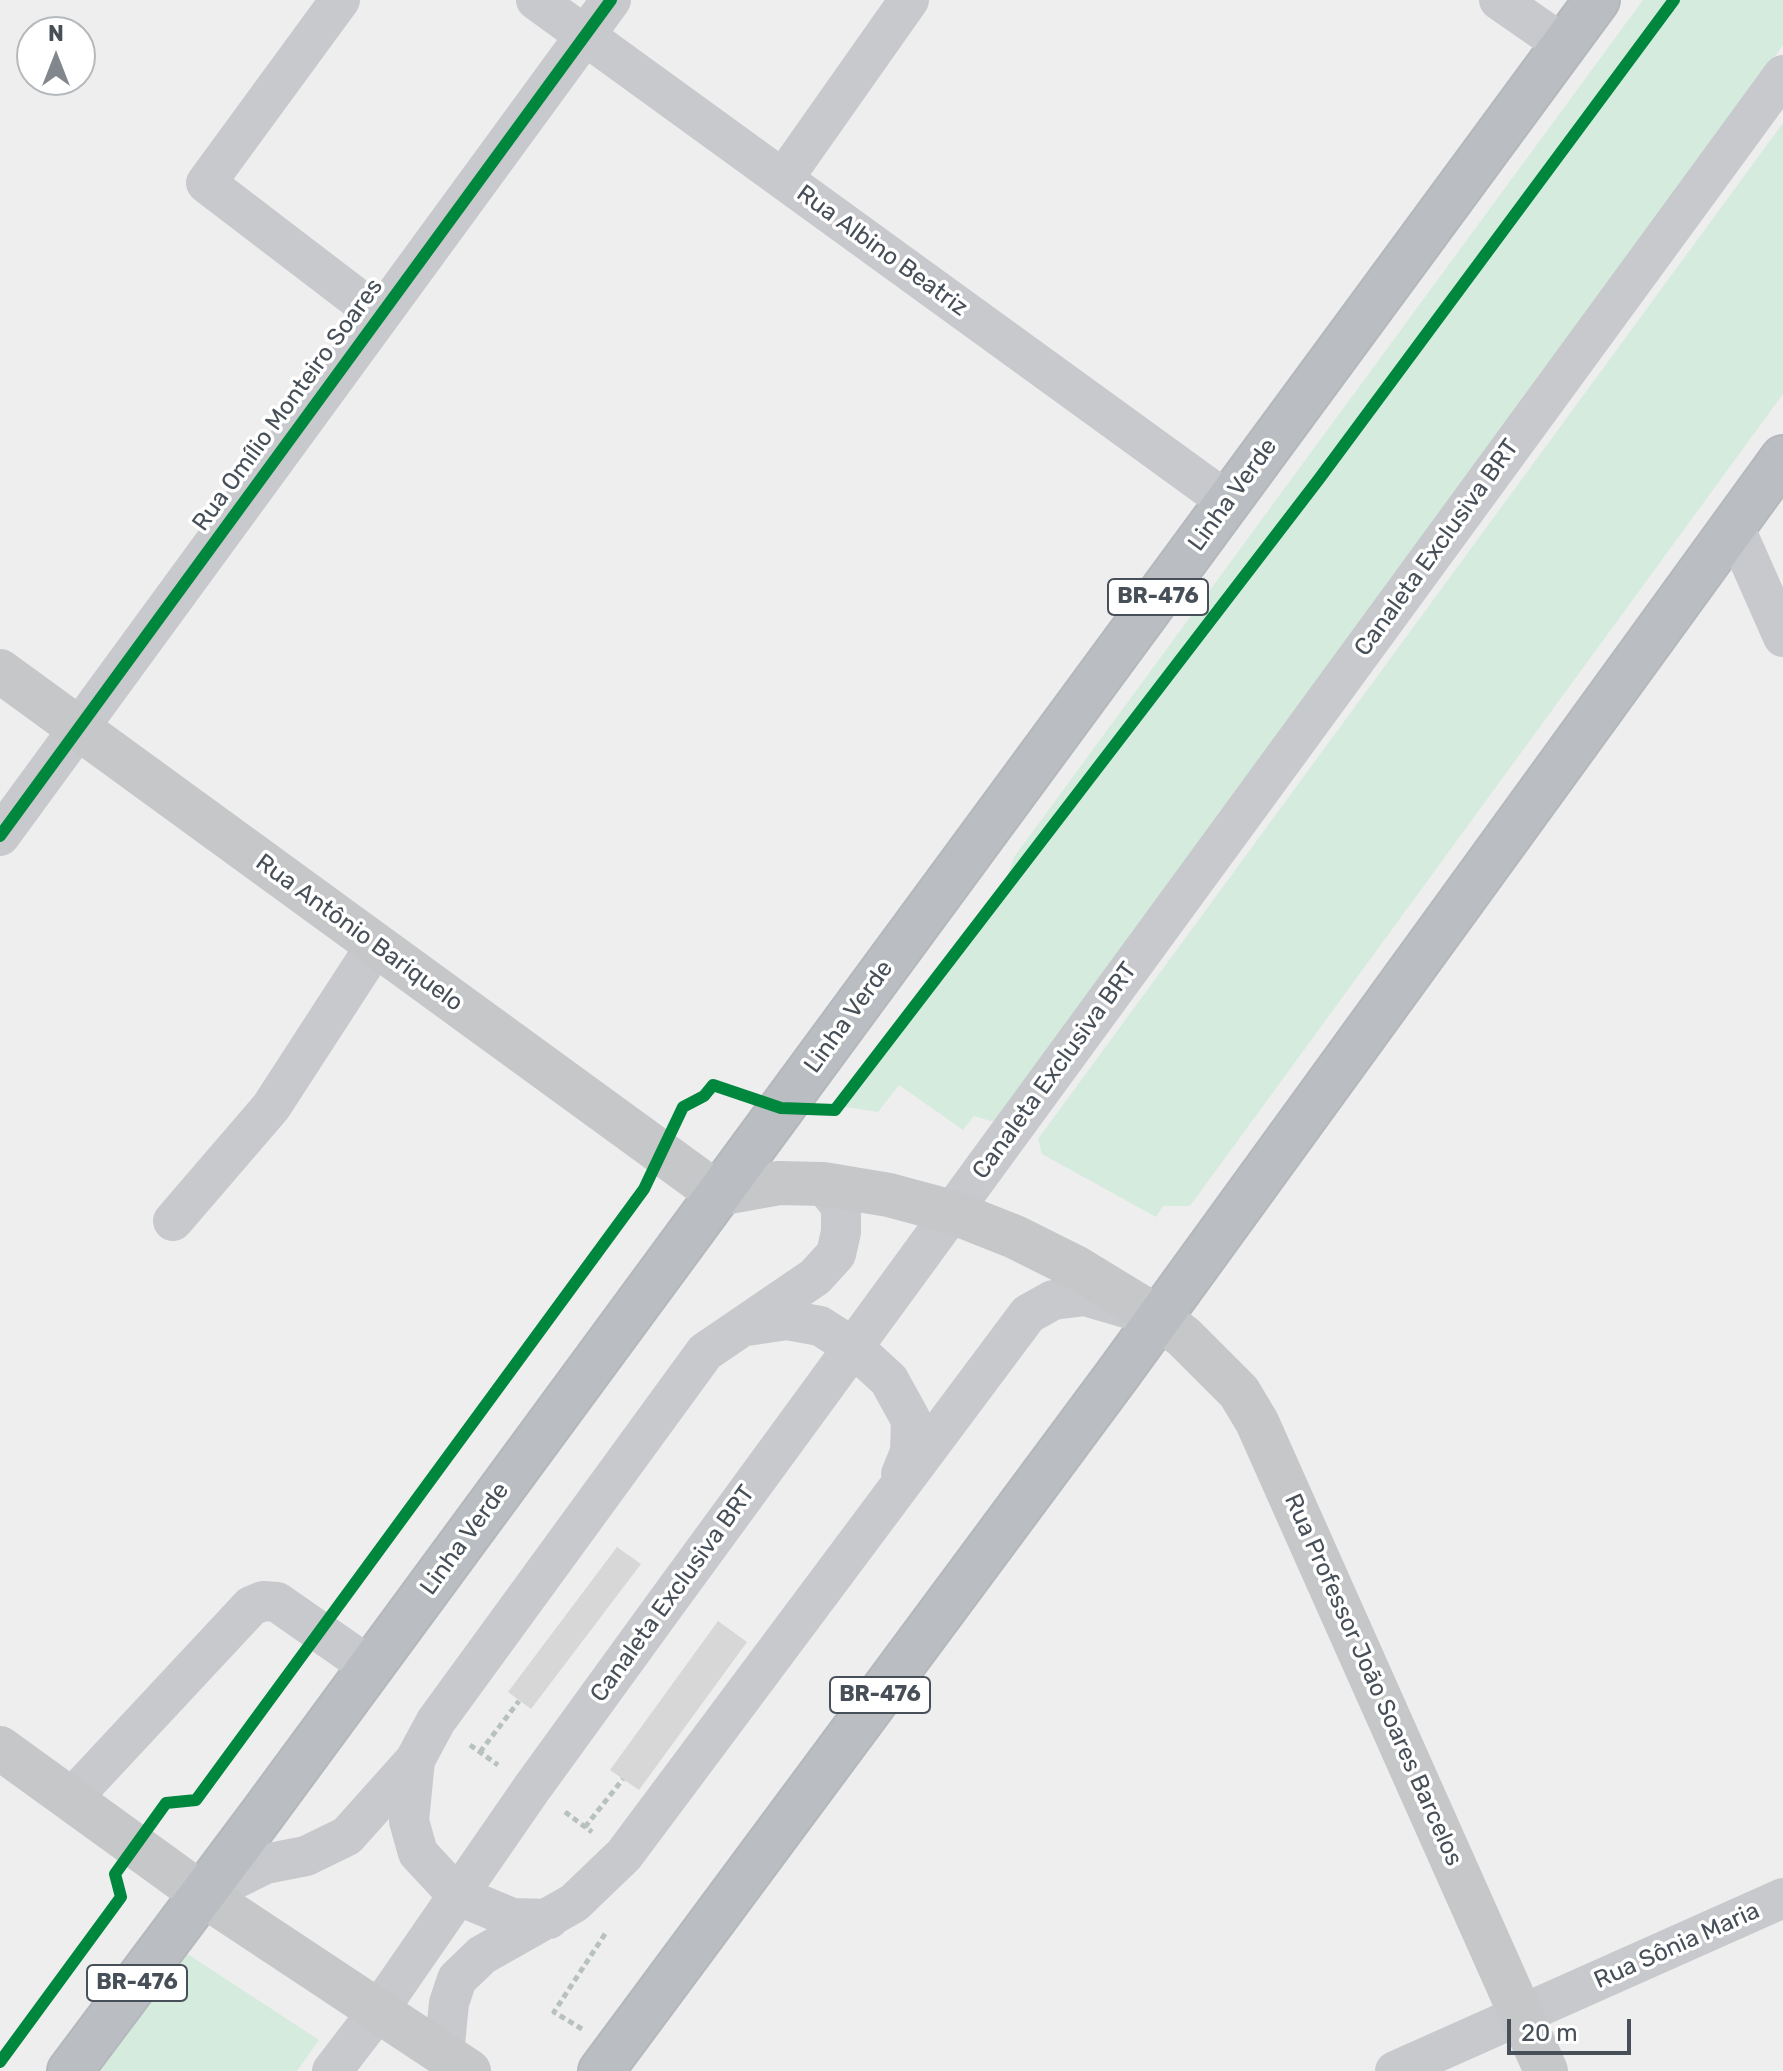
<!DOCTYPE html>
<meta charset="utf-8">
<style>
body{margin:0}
#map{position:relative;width:1783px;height:2071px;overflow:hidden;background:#eee;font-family:Rubik,sans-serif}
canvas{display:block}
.north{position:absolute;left:16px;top:16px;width:80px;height:80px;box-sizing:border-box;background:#fff;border:2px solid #b5b9bc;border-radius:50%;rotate:0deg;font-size:22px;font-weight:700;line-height:32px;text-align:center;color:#474f58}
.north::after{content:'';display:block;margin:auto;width:28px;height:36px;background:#81878c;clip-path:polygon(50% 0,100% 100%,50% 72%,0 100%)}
.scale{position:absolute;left:1507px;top:2019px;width:124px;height:36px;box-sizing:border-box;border:4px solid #474f58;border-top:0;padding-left:10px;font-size:24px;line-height:28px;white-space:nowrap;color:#474f58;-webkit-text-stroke:6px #fff;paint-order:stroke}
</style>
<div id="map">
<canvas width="1783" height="2071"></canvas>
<div class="north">N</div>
<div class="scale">20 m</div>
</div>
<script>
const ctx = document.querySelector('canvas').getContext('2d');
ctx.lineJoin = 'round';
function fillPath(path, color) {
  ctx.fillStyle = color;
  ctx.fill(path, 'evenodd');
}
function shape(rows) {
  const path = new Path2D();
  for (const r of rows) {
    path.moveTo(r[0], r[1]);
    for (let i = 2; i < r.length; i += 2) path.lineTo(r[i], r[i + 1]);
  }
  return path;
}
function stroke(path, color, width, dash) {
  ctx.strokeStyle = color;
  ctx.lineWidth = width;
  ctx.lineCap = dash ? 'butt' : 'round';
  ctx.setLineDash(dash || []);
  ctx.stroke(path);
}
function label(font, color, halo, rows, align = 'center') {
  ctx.font = font + ' Rubik,sans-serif';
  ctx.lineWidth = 7;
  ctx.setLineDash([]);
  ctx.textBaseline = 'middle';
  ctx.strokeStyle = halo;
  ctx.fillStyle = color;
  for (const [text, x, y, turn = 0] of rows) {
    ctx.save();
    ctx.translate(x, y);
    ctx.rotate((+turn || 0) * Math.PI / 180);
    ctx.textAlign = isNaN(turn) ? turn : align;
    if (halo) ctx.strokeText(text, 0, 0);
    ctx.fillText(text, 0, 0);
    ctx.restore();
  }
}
fillPath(shape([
 [1643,0,1783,0,1783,45,994,1122,974,1116,963,1130,899,1085,878,1112,840,1106,999,901,1014,857],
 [1783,123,1783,394,1190,1206,1163,1206,1156,1217,1042,1154,1038,1139],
 [186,1953,319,2040,297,2071,100,2071]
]), '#d5ebde');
fillPath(shape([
 [617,1547,641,1564,531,1709,508,1692],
 [718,1621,747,1642,639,1790,610,1770]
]), '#d7d7d8');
const highway = shape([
 [70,2071,261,1816,1597,0],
 [601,2071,1118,1374,1783,458]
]);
stroke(highway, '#b4b8bc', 48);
stroke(shape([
 [470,1745,498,1765],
 [480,1752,519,1701],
 [565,1812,592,1832],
 [585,1827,623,1779],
 [582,2029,554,2012,607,1931]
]), '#b7c1be', 5, [6, 4]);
stroke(shape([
 [340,0,206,183,380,316],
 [536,0,1228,502],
 [1499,0,1564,45],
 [783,179,909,0],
 [1734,526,1783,637],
 [0,836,611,0],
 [173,1221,271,1107,376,945],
 [747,1326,787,1320,820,1326,853,1347,889,1380,911,1420,910,1452,901,1474],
 [415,1760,409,1821,418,1853,457,1895,512,1918,549,1919],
 [71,1799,251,1606,263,1601,277,1602,370,1667],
 [203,1895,265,1864,306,1856,347,1836,415,1760,436,1721,705,1352,815,1277,836,1254,841,1232,841,1206,823,1184],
 [444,2054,449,2003,457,1979,482,1955,574,1903,624,1855,1028,1314,1053,1300,1085,1296,1133,1310],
 [332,2071,378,2011,532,1788,664,1606,1783,75],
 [1395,2071,1783,1898]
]), '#c8c9cc', 40);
stroke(shape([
 [0,671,718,1194,779,1183,823,1184,889,1195,952,1212,1015,1237,1077,1268,1159,1318,1184,1337,1239,1392,1257,1422,1546,2071],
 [0,1748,203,1895,469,2071]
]), '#c5c7c9', 44);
stroke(highway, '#babec2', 44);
stroke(shape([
 [0,836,611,0],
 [0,2062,121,1897,115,1874,166,1803,196,1800,644,1189,683,1107,704,1096,713,1085,781,1108,835,1110,1319,479,1674,0]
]), '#00873e', 12);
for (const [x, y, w] of [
 [1158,597,100],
 [880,1695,100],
 [137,1983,100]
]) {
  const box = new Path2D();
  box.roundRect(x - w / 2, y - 18, w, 36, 6);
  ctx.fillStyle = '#fff';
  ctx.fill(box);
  stroke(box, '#474f58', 2);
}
label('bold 22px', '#474f58', null, [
 ["BR-476",1158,597],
 ["BR-476",880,1695],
 ["BR-476",137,1983]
]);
label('24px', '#474f58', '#fff', [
 ["Rua Albino Beatriz",882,251,36],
 ["Rua Omílio Monteiro Soares",288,405,-54],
 ["Linha Verde",1233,495,-54],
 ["Canaleta Exclusiva BRT",1437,548,-54],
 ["Rua Antônio Bariquelo",359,933,36],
 ["Linha Verde",849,1017,-54],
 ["Canaleta Exclusiva BRT",1055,1071,-54],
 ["Linha Verde",465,1539,-54],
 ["Canaleta Exclusiva BRT",673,1594,-54],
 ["Rua Professor João Soares Barcelos",1373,1680,66],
 ["Rua Sônia Maria",1677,1946,-24]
]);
</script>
